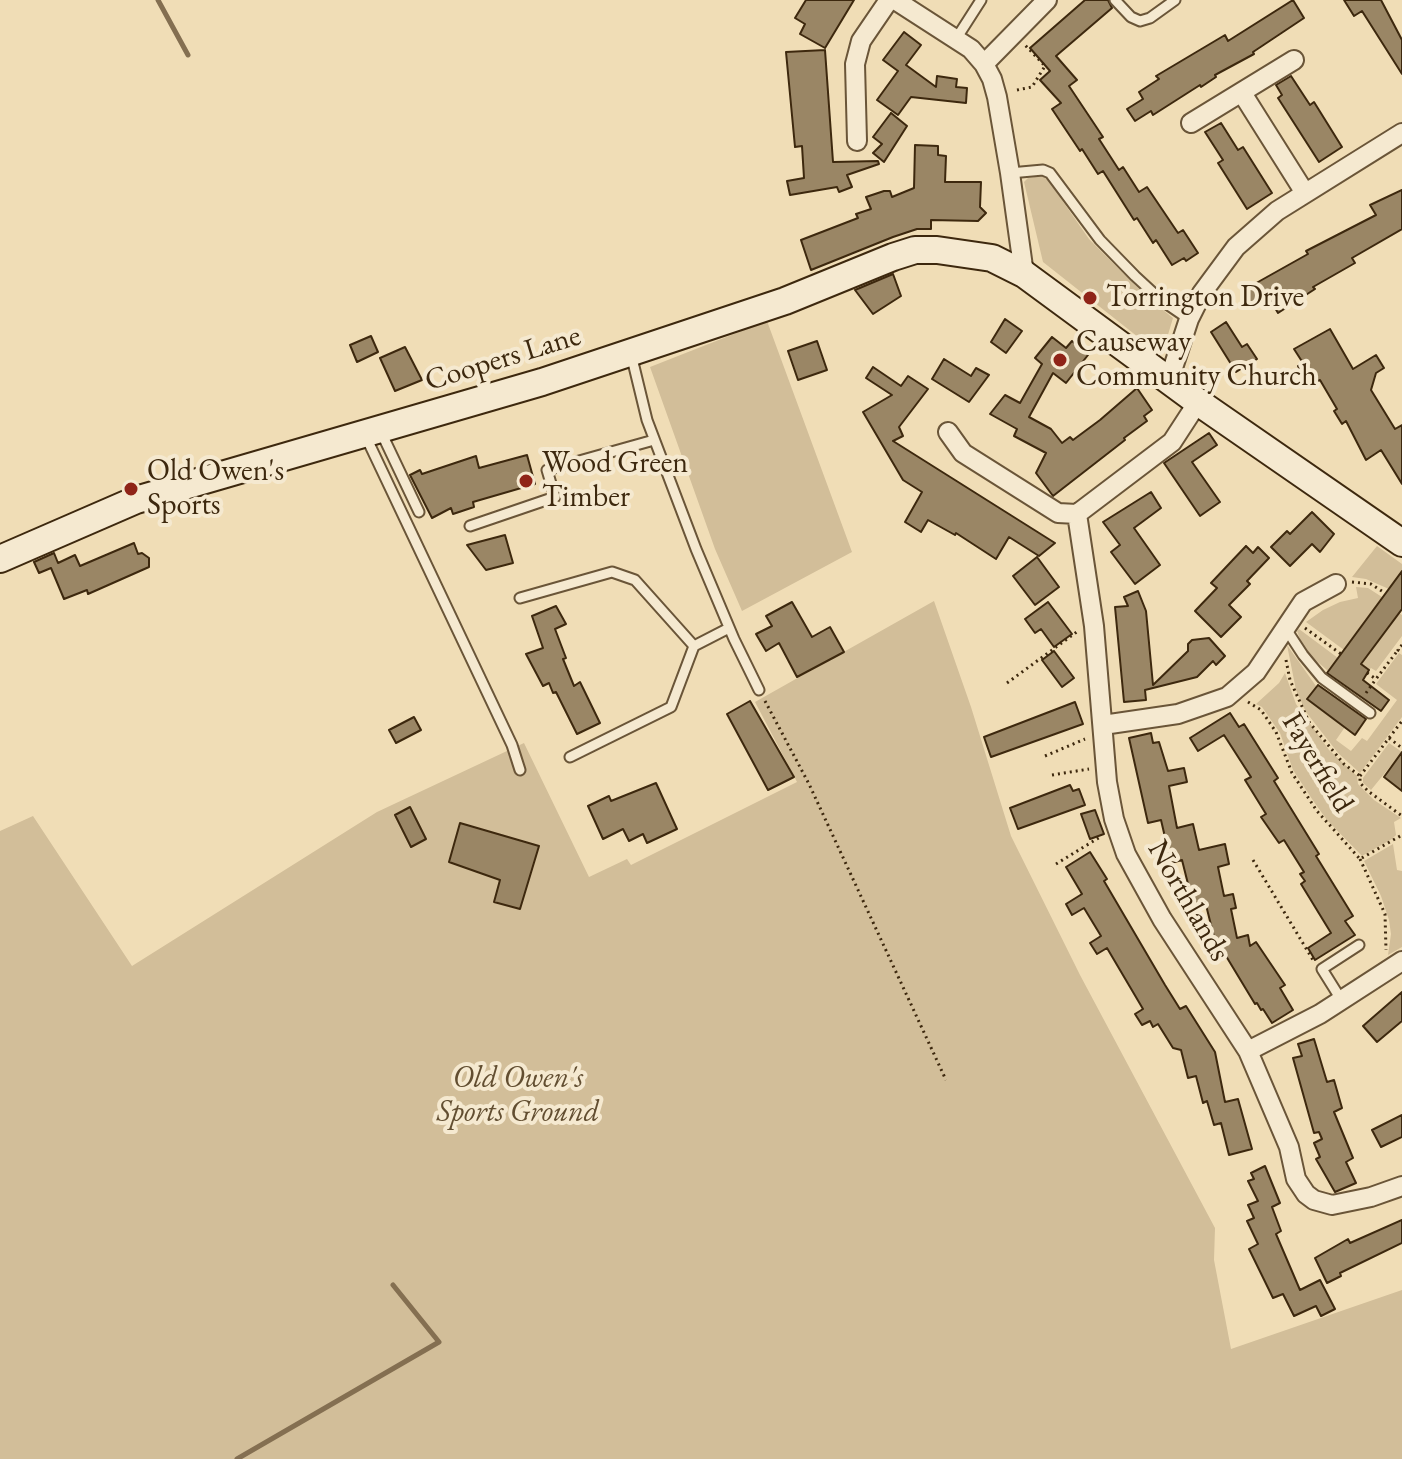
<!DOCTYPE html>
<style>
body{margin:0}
canvas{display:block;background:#f0ddb6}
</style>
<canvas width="1402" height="1459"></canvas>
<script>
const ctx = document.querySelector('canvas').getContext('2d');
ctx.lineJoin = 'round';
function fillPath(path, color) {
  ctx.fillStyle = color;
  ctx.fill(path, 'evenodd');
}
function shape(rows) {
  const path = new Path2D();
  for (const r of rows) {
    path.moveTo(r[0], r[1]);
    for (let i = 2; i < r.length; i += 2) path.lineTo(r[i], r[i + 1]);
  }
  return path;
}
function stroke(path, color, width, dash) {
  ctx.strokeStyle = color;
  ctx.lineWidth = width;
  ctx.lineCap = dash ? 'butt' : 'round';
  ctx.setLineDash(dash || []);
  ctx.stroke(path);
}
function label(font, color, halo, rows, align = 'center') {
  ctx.font = font + ' "EB Garamond",serif';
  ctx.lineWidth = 8;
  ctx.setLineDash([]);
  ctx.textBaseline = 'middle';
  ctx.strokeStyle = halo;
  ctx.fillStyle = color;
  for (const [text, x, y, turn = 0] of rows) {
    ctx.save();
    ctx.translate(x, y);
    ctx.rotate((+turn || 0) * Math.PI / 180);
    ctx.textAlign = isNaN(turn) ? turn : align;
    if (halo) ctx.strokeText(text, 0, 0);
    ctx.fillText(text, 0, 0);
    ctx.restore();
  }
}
fillPath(shape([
 [1042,176,1048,180,1089,239,1147,297,1173,318,1164,348,1159,350,1152,348,1043,262,1024,182,1028,178],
 [767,321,852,552,742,611,715,549,650,367],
 [1377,546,1402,564,1402,578,1398,576,1389,589,1366,579,1352,577],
 [1356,587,1368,588,1382,597,1344,650,1306,622,1323,610,1340,602,1358,598],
 [934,601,971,707,1011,836,1080,975,1215,1228,1214,1260,1231,1349,1402,1290,1402,1459,0,1459,0,831,33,816,132,966,377,812,524,743,589,877,627,859,631,865,797,782,755,702],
 [1399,613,1402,615,1402,636,1376,671,1371,668,1369,670,1361,664],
 [1299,629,1338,658,1328,671,1304,650,1297,631],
 [1287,645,1345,727,1336,740,1351,751,1362,738,1367,741,1397,700,1376,684,1399,653,1402,655,1402,717,1360,773,1338,753,1306,712,1296,690],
 [1285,673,1296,704,1329,750,1357,776,1358,784,1374,800,1401,818,1394,822,1396,835,1392,839,1362,856,1327,820,1314,802,1293,770,1280,733,1262,707,1256,704,1279,683],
 [1389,743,1402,752,1371,790,1363,783,1363,778],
 [1393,844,1397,870,1402,871,1402,947,1388,955,1391,934,1389,920,1381,896,1364,861]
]), '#d2be99');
stroke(shape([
 [158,0,188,55],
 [237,1459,439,1342,393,1285]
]), '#846f51', 5);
const building = shape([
 [806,0,854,0,825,48,800,34,805,24,795,18,806,0],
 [1085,0,1108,0,1112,8,1056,56,1077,80,1069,86,1103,137,1099,139,1119,170,1123,167,1139,192,1147,187,1178,233,1183,230,1198,253,1186,261,1184,258,1172,265,1156,240,1153,243,1137,218,1134,220,1103,171,1098,174,1082,149,1080,151,1052,109,1061,103,1040,80,1050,71,1030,48,1085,0],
 [1293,0,1304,18,1253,52,1254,54,1215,75,1216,77,1201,87,1200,85,1153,115,1151,111,1135,121,1127,109,1143,99,1139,92,1159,79,1156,76,1225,35,1228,41,1293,0],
 [1344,0,1381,0,1402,40,1402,74,1362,11,1354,16,1344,0],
 [904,32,921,45,906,65,936,87,937,76,957,79,956,87,967,88,966,103,911,97,898,115,877,100,898,71,883,60,904,32],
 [825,50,833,162,878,161,879,164,847,175,852,187,839,192,837,187,790,195,787,181,804,178,802,146,795,147,786,52,825,50],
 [1291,76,1310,105,1314,102,1342,147,1319,162,1278,98,1282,95,1276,85,1291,76],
 [891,113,907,126,884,162,873,153,882,144,873,137,891,113],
 [1221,123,1238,150,1243,147,1272,193,1247,209,1218,163,1223,160,1205,132,1221,123],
 [915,145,938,146,938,155,946,156,945,182,981,182,980,207,986,213,978,221,931,220,931,229,917,229,893,237,811,270,801,240,858,218,856,214,871,209,866,197,884,191,890,191,892,197,914,188,915,145],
 [1402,190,1402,229,1352,258,1355,263,1313,287,1315,289,1278,313,1268,296,1251,306,1242,291,1308,254,1306,251,1376,215,1370,205,1402,190],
 [893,274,901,296,873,314,855,290,893,274],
 [1005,319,1022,331,1006,353,991,342,1005,319],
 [1226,322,1242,347,1247,344,1257,359,1236,372,1211,332,1226,322],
 [1330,329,1353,369,1376,355,1384,368,1376,373,1371,390,1395,429,1402,425,1402,484,1381,450,1366,460,1346,421,1342,424,1334,411,1337,409,1320,380,1309,386,1298,366,1303,363,1294,349,1330,329],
 [371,336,378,352,357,362,350,345,371,336],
 [1052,337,1066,348,1072,341,1088,355,1066,383,1053,373,1029,417,1051,429,1062,443,1070,437,1073,440,1100,420,1137,388,1152,410,1144,416,1147,421,1124,438,1125,440,1053,496,1036,473,1046,453,1014,436,1017,429,990,414,1005,395,1020,403,1042,364,1035,358,1052,337],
 [817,341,827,370,798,380,788,351,817,341],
 [405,347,422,380,395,391,380,358,405,347],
 [944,359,971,376,976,368,989,375,969,402,932,379,944,359],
 [873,367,901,386,908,376,928,389,899,427,903,436,893,441,1055,543,1039,556,1009,537,996,559,956,533,955,535,928,520,921,532,905,522,922,492,903,480,863,412,892,395,866,378,873,367],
 [1209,433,1217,445,1192,462,1220,502,1200,516,1164,463,1209,433],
 [527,455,535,484,473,502,474,507,453,514,451,508,432,518,410,475,420,470,422,474,476,456,479,468,527,455],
 [1151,492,1161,508,1134,528,1160,565,1135,584,1111,552,1120,545,1103,522,1151,492],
 [1312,512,1334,534,1320,552,1312,544,1290,566,1271,547,1287,531,1290,534,1312,512],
 [505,535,513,563,486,570,467,545,505,535],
 [134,543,138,554,142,553,149,558,149,567,88,594,87,590,64,599,51,568,39,573,34,562,54,553,58,563,75,555,80,566,134,543],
 [1246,546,1253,553,1258,547,1269,558,1247,581,1250,584,1229,605,1241,617,1221,637,1195,611,1217,588,1211,583,1246,546],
 [1037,557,1059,587,1035,605,1013,576,1037,557],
 [1402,571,1402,609,1361,664,1369,670,1363,680,1389,700,1381,711,1327,673,1402,571],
 [1138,591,1146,611,1153,685,1188,651,1188,644,1192,640,1209,638,1225,656,1216,665,1213,661,1197,677,1145,690,1146,700,1124,702,1115,607,1128,606,1124,597,1138,591],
 [792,602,812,637,830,627,844,652,797,677,779,643,766,651,756,634,772,626,766,616,792,602],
 [1048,602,1072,634,1054,647,1041,629,1035,633,1025,619,1048,602],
 [556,606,566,624,555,629,566,658,563,659,574,686,580,682,600,723,577,734,556,692,553,693,549,683,543,686,526,654,543,648,532,616,556,606],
 [1054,651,1074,678,1062,687,1042,660,1054,651],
 [1318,685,1366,719,1355,735,1307,699,1318,685],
 [750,701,794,777,768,790,727,714,750,701],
 [1075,702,1083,724,991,757,984,737,1075,702],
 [1230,713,1239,727,1244,724,1278,778,1274,781,1319,854,1316,856,1353,916,1345,921,1355,935,1315,960,1308,948,1331,933,1301,884,1305,881,1300,874,1304,872,1284,840,1279,843,1261,817,1266,814,1245,780,1251,777,1224,735,1198,751,1190,738,1230,713],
 [414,717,421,730,396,743,389,730,414,717],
 [1151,733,1153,743,1159,742,1168,771,1184,768,1187,782,1169,786,1177,828,1193,824,1199,850,1225,844,1229,864,1218,867,1224,896,1233,894,1236,908,1231,909,1237,938,1248,935,1250,946,1256,942,1285,985,1280,988,1293,1010,1272,1023,1263,1009,1261,1010,1257,1003,1255,1004,1226,956,1219,957,1205,901,1193,904,1182,860,1171,863,1161,820,1148,823,1129,738,1151,733],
 [1402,752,1402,791,1384,777,1402,752],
 [656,783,677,829,647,843,643,834,629,841,623,829,603,839,588,806,609,796,611,801,656,783],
 [1070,785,1073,791,1079,789,1085,805,1018,829,1010,808,1070,785],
 [410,807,426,839,411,847,395,815,410,807],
 [1095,810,1104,834,1090,839,1081,814,1095,810],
 [460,823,539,846,520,909,494,902,500,880,449,862,460,823],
 [1090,852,1107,879,1104,881,1165,985,1180,1009,1186,1006,1215,1052,1225,1102,1238,1099,1252,1149,1229,1155,1221,1123,1214,1125,1207,1101,1203,1103,1196,1076,1188,1078,1181,1050,1173,1048,1158,1024,1153,1027,1150,1021,1142,1025,1135,1014,1143,1009,1107,948,1097,954,1090,943,1101,936,1084,908,1072,915,1066,904,1082,894,1066,867,1090,852],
 [1402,992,1402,1021,1377,1042,1363,1026,1402,992],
 [1314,1039,1327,1082,1334,1080,1342,1108,1334,1112,1353,1158,1346,1162,1356,1183,1335,1192,1316,1159,1320,1157,1314,1143,1322,1139,1319,1132,1314,1133,1293,1058,1302,1056,1298,1044,1314,1039],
 [1402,1115,1402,1137,1381,1147,1372,1130,1402,1115],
 [1265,1166,1280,1203,1272,1207,1281,1231,1276,1234,1300,1290,1320,1280,1335,1309,1321,1316,1316,1306,1294,1316,1283,1294,1273,1298,1249,1249,1258,1244,1247,1221,1254,1218,1248,1205,1258,1201,1248,1181,1254,1179,1251,1173,1265,1166],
 [1402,1220,1402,1243,1340,1273,1341,1276,1327,1283,1315,1258,1348,1239,1350,1243,1402,1220]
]);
fillPath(building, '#9a8665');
stroke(building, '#3d280e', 2);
const service = shape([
 [1115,0,1131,17,1140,21,1150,18,1175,0],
 [956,39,981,0],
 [1010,173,1043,170,1050,173,1100,240,1135,276,1161,300,1189,319],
 [631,354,647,420,696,549,734,639,759,690],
 [381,432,419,512],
 [366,437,512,745,520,770],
 [470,526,555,497,547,470,654,440],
 [520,598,612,572,635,580,694,646,729,628],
 [1286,629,1303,655,1322,678,1370,713],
 [570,757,671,707,694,646],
 [1342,1001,1322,969,1359,945]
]);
const minor = shape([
 [895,0,971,49,984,64,992,79,997,97,1010,173,1024,274],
 [984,64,1047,0],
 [1242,93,1305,193],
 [1191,123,1294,60],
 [857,141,855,64,861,41,889,0],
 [1169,380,1189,319,1202,293,1236,247,1277,211,1402,133],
 [948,432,963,453,1058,513,1077,514,1172,442,1198,402],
 [1077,514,1094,626,1107,782,1114,819,1126,854,1162,919,1248,1051,1289,1147,1296,1179,1306,1194,1314,1200,1332,1205,1371,1197,1402,1186],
 [1103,725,1178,714,1227,697,1256,672,1303,602,1336,584],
 [1248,1051,1320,1014,1402,961]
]);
const secondary = shape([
 [0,559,136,500,542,382,785,301,893,257,915,250,937,250,992,258,1024,274,1198,402,1402,543]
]);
stroke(service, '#6a5538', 13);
stroke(minor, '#6a5538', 22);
stroke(secondary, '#3d280e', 30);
stroke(shape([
 [1017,90,1032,87,1045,66,1025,45],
 [1352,582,1371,584,1385,593],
 [1305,628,1341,654],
 [1402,645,1398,650,1402,652],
 [1286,660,1290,680,1309,722,1344,764,1360,776,1360,783,1368,791,1402,816],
 [1367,673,1376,679,1398,650],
 [1007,683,1078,631],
 [1366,693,1376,679],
 [765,701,809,784,946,1080],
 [1248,702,1261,710,1276,732,1292,773,1317,811,1360,859,1402,835],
 [1389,738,1402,748],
 [1045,756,1085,739],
 [1052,775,1089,769],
 [1360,776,1402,721],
 [1360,859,1385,914,1386,950],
 [1253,860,1313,960],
 [1056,864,1100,837]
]), '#3d280e', 3, [2, 4]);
stroke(service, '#f5e9d0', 9);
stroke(minor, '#f5e9d0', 18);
stroke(secondary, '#f5e9d0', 26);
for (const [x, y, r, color] of [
 [1090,298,8,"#8f2418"],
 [1060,360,8,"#8f2418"],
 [526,481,8,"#8f2418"],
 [131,489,8,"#8f2418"]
]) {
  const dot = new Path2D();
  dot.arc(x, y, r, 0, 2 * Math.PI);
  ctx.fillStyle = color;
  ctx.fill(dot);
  stroke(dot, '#f5e9d0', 3);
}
label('30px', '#3d280e', '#f5e9d0', [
 ["Torrington Drive",1106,298],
 ["Causeway",1076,343],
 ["Community Church",1076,377],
 ["Wood Green",542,464],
 ["Timber",542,498],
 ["Old Owen's",147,472],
 ["Sports",147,506]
], 'left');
label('30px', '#3d280e', '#f5e9d0', [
 ["Coopers Lane",503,359,-17],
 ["Fayerfield",1317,763,59],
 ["Northlands",1188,901,60]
]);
label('italic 30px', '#624e31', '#f5e9d0', [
 ["Old Owen's",518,1079],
 ["Sports Ground",518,1113]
]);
</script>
